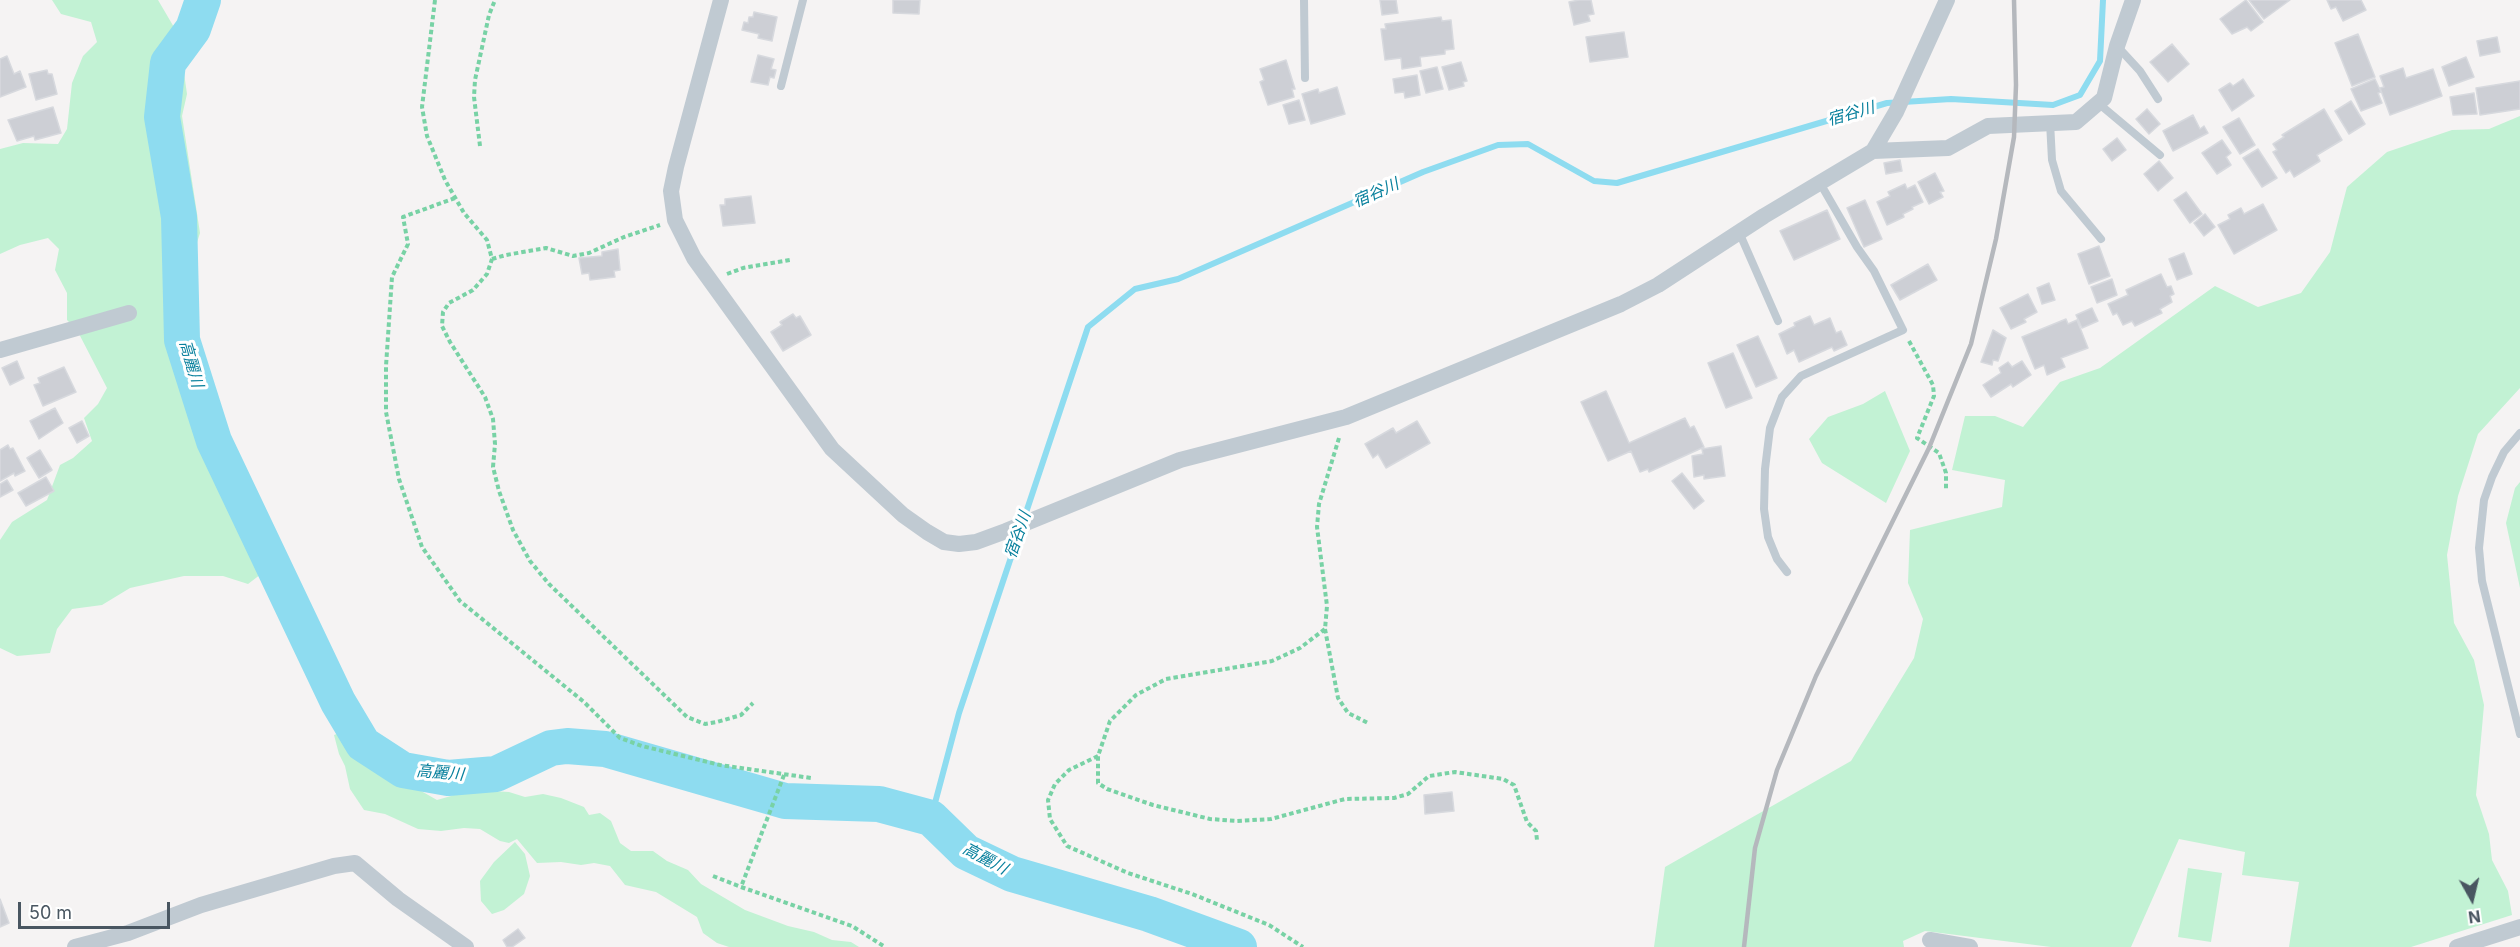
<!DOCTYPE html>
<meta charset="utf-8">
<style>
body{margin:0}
#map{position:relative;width:2520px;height:947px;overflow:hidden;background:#f5f3f3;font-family:Inter,sans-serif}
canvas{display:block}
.north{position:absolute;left:2442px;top:869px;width:60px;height:60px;-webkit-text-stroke:4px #fff;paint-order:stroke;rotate:172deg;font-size:16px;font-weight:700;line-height:24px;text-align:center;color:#495661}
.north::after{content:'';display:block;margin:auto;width:21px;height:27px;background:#495661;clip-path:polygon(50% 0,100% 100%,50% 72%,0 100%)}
.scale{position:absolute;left:18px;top:902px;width:152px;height:27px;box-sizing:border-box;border:3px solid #495661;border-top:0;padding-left:8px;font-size:18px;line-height:21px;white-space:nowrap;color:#495661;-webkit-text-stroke:4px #fff;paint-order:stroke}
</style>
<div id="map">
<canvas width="2520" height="947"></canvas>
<div class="north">N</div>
<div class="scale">50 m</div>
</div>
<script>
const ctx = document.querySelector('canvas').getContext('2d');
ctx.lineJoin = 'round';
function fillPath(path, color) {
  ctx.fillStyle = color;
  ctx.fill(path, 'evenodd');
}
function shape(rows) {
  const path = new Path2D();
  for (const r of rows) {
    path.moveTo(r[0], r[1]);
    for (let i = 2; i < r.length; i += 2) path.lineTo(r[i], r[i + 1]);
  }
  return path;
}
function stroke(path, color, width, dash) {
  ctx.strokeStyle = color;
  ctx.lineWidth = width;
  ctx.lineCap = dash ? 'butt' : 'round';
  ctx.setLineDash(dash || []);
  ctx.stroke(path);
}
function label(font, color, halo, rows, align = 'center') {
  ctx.font = font + ' Inter,"Noto Sans JP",sans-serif';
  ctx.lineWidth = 6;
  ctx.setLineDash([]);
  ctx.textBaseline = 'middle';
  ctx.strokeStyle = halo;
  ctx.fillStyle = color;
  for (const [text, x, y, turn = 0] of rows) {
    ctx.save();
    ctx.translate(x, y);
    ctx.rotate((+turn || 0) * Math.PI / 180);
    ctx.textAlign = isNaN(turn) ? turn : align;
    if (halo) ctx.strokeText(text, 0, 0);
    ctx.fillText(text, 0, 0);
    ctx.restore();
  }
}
fillPath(shape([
 [52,0,158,0,178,34,185,55,184,73,187,94,182,116,200,233,188,271,188,317,194,328,208,410,220,419,228,433,243,488,273,565,248,584,223,576,184,576,130,588,102,605,72,609,57,629,50,653,17,656,0,648,0,540,12,522,47,500,60,465,73,458,92,441,84,418,98,404,107,388,77,330,67,320,67,293,55,270,59,249,48,238,20,245,0,254,0,149,23,143,58,144,67,129,72,83,83,56,97,42,91,22,61,14],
 [2520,116,2520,388,2478,434,2458,496,2447,555,2454,623,2474,660,2484,705,2476,795,2489,834,2492,860,2508,891,2512,915,2411,947,2289,947,2299,882,2242,875,2245,852,2179,839,2131,947,2051,947,1925,931,1903,941,1904,947,1654,947,1665,867,1851,761,1914,658,1923,619,1908,583,1910,530,2002,507,2005,480,1952,470,1965,416,1995,416,2023,427,2060,382,2100,368,2215,286,2258,307,2301,293,2330,252,2347,187,2387,152,2452,130,2489,129],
 [1885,391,1910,451,1886,503,1822,463,1809,439,1828,417,1863,404],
 [2520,482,2520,588,2506,523,2515,488],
 [342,732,352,741,363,758,437,800,451,796,477,782,493,791,509,792,525,797,543,794,561,798,584,807,589,815,600,813,611,821,620,843,631,851,653,851,667,861,688,870,701,884,745,910,788,926,814,932,832,940,851,942,859,947,729,947,717,943,703,933,697,917,656,892,625,885,610,866,594,863,581,865,561,862,537,863,517,839,509,843,500,841,480,829,464,828,441,831,418,829,385,814,364,810,350,789,345,766,339,754,334,735],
 [515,842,525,854,530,876,524,894,504,910,492,914,481,901,480,881,494,862],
 [2188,868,2222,873,2211,942,2178,937]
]), '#c2f2d4');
stroke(shape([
 [931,818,959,713,1088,327,1135,289,1178,279,1423,172,1498,145,1528,144,1594,181,1617,183,1887,103,1951,99,2053,105,2080,95,2100,61,2103,0]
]), '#8edcf0', 6);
stroke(shape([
 [203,0,193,29,168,63,162,117,179,217,182,340,214,441,338,702,363,744,403,770,448,778,496,774,551,748,567,746,605,749,785,801,879,804,931,818,966,852,1012,874,1149,914,1239,947]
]), '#8edcf0', 36);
const building = shape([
 [893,0,920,0,919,14,893,13,893,0],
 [1380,0,1396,0,1398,13,1382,15,1380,0],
 [1579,0,1591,0,1594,14,1588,15,1590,21,1574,25,1569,2,1579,0],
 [2246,0,2263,22,2251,31,2247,27,2232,34,2220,19,2246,0],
 [2249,0,2290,0,2264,19,2249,0],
 [2327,0,2361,0,2366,10,2343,21,2336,7,2331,9,2327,0],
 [754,12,777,17,772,41,758,38,759,34,742,30,744,22,748,23,749,17,753,17,754,12],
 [1441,17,1442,21,1451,20,1454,49,1445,50,1445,54,1420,57,1421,66,1402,69,1401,58,1385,60,1381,29,1386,29,1385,24,1441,17],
 [1624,32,1628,57,1590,62,1586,37,1624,32],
 [2358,34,2375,77,2352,86,2335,43,2358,34],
 [2497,37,2500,52,2480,56,2477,41,2497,37],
 [2172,44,2189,64,2168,82,2150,62,2172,44],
 [758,55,774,59,771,69,776,70,774,78,770,77,768,85,751,82,758,55],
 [7,56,14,74,20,71,26,87,0,97,0,59,7,56],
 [2466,57,2474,77,2449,86,2442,67,2466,57],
 [1286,60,1295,89,1292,89,1294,97,1268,105,1260,82,1264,80,1260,69,1286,60],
 [1461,62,1467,81,1463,82,1464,86,1449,90,1442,67,1461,62],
 [1437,67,1443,89,1426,93,1420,71,1437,67],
 [2403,68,2406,78,2433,69,2442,96,2390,115,2380,88,2384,87,2380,76,2403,68],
 [47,70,48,74,52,74,57,94,36,100,29,74,47,70],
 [1417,75,1420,95,1405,98,1404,92,1395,93,1393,79,1417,75],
 [2243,79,2254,96,2232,111,2219,90,2230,83,2233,86,2243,79],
 [2375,79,2381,92,2378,93,2382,103,2361,111,2351,89,2375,79],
 [2520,81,2520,109,2480,115,2476,88,2520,81],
 [1337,87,1345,114,1311,124,1302,94,1318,89,1319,93,1337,87],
 [2474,93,2477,114,2453,115,2450,97,2474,93],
 [1299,100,1305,120,1289,124,1283,105,1299,100],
 [2351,101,2365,124,2349,134,2335,111,2351,101],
 [53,107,61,133,35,140,34,136,17,141,8,120,53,107],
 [2147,109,2160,124,2149,134,2136,119,2147,109],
 [2324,109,2342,140,2317,155,2320,161,2294,177,2290,170,2286,173,2273,152,2277,150,2273,144,2284,137,2282,135,2324,109],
 [2193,115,2200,129,2204,126,2208,133,2173,151,2163,131,2193,115],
 [2239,118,2255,145,2240,154,2223,127,2239,118],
 [2117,138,2126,150,2112,161,2103,149,2117,138],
 [2222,140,2231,153,2226,157,2231,165,2217,174,2202,153,2222,140],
 [2258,149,2277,178,2262,187,2243,158,2258,149],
 [1900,160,1902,171,1886,174,1884,163,1900,160],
 [2159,161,2173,178,2158,191,2144,174,2159,161],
 [1935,173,1944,191,1940,192,1943,197,1929,204,1918,182,1935,173],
 [1905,184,1907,189,1915,185,1923,202,1912,207,1913,209,1903,214,1904,217,1887,225,1877,202,1890,196,1888,192,1905,184],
 [2186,192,2202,214,2190,223,2174,200,2186,192],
 [751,196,755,223,723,226,720,205,725,205,725,199,751,196],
 [1865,200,1882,239,1864,247,1847,208,1865,200],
 [2263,204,2277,230,2234,254,2218,225,2230,219,2228,215,2241,208,2244,214,2263,204],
 [1827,210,1840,239,1794,260,1780,231,1827,210],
 [2205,214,2215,227,2204,236,2194,223,2205,214],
 [2099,246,2110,276,2089,284,2078,254,2099,246],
 [618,249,620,270,614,271,615,277,590,280,589,273,582,274,579,258,602,256,602,252,618,249],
 [2184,253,2192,274,2177,280,2169,259,2184,253],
 [1928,264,1937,280,1900,300,1891,285,1928,264],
 [2161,274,2167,287,2171,286,2174,294,2170,296,2172,302,2160,309,2162,313,2135,326,2132,321,2123,325,2117,313,2113,315,2108,304,2128,295,2126,290,2161,274],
 [2112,279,2117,295,2097,303,2091,287,2112,279],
 [2049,283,2055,300,2042,304,2037,288,2049,283],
 [2028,294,2037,312,2024,319,2026,322,2011,329,2000,308,2028,294],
 [2092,308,2098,321,2082,328,2076,315,2092,308],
 [793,314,796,318,800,316,811,335,783,351,771,332,782,325,780,322,793,314],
 [1810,316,1814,325,1830,318,1836,333,1841,331,1847,345,1834,351,1832,347,1799,362,1794,350,1787,354,1779,334,1795,326,1794,323,1810,316],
 [2066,319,2068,324,2077,320,2088,348,2061,358,2065,367,2047,375,2044,365,2035,369,2022,337,2066,319],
 [1993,330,2006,338,1998,361,1993,360,1992,365,1981,362,1993,330],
 [1758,336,1777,378,1756,387,1737,345,1758,336],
 [1733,353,1752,398,1726,408,1708,363,1733,353],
 [17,361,24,378,10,385,2,368,17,361],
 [2022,361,2031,375,2013,387,2011,384,1991,397,1983,385,2001,373,1999,368,2008,362,2012,367,2022,361],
 [64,367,76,392,43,406,34,385,40,383,38,378,64,367],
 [1606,391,1629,443,1685,418,1690,428,1694,426,1704,447,1649,472,1648,469,1640,472,1631,451,1608,461,1581,402,1606,391],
 [55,408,63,423,39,439,30,421,55,408],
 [82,421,89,436,77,443,69,428,82,421],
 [1417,421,1430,443,1386,468,1378,454,1373,458,1365,444,1393,428,1396,433,1417,421],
 [8,445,10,449,13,448,25,471,15,476,14,473,0,481,0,450,8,445],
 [1721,446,1725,476,1704,479,1704,475,1694,477,1692,456,1703,454,1702,449,1721,446],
 [40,450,52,470,39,478,27,458,40,450],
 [1682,473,1704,501,1694,509,1672,481,1682,473],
 [46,477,54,491,26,506,18,493,46,477],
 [7,480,13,490,0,497,0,484,7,480],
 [1452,792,1454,811,1425,814,1424,795,1452,792],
 [0,899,9,923,0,927,0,899],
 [518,929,525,938,512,947,507,947,503,940,518,929]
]);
fillPath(building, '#cdcfd5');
stroke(building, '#d7d9de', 1.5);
stroke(shape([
 [435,0,422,107,427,136,445,180,464,213,487,240,492,259,487,274,473,290,449,303,443,312,442,326,450,342,485,397,493,419,495,444,493,467,499,491,513,530,530,561,549,584,687,717,705,724,717,722,741,715,753,703],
 [480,146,474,97,475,80,489,15,495,0],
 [455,198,403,217,408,244,392,277,386,366,386,412,399,479,422,547,460,601,584,702,620,738,642,746,720,765,811,778],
 [492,259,506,255,546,248,573,256,589,253,624,237,660,225],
 [727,274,743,268,790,260],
 [1909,341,1933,385,1934,396,1917,438,1939,453,1946,473,1946,490],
 [1339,438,1319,504,1317,527,1327,606,1325,629,1300,648,1272,661,1166,679,1136,695,1110,721,1098,756,1098,783,1107,789,1153,805,1210,819,1237,821,1271,819,1345,799,1394,798,1408,794,1429,776,1455,772,1503,779,1514,785,1527,822,1536,831,1537,840],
 [1325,629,1338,698,1348,713,1368,723],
 [1098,756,1069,770,1055,784,1048,800,1050,819,1067,846,1128,873,1192,894,1269,925,1303,947],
 [784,775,741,887,852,926,885,947],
 [713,876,741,887]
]), '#78d2a5', 4, [4.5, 3]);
stroke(shape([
 [1304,0,1305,78],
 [2117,46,2140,71,2158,99],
 [781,86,803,0],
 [2098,103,2160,155],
 [2050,122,2052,160,2061,191,2101,239],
 [1739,232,1778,321],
 [2520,433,2504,452,2492,477,2484,500,2479,548,2482,581,2520,734],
 [1787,572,1777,559,1768,537,1764,509,1765,469,1770,428,1782,397,1801,376,1903,330,1874,271,1857,247,1820,183]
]), '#c0cad2', 8);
stroke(shape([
 [721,0,676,167,671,191,675,220,694,258,832,449,903,515,927,532,944,542,959,544,976,542,1006,531,1180,460,1346,417,1621,304,1658,285,1764,216,1873,151,1948,148,1988,126,2076,122,2104,98,2117,46,2133,0],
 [1873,151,1896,112,1947,0],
 [0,350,129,313],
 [1930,940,1970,947],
 [75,947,128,933,201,905,334,866,355,863,398,899,466,947],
 [2457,947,2520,927]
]), '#c0cad2', 16);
stroke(shape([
 [1744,947,1755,848,1777,770,1816,676,1929,448,1971,344,1996,239,2014,137,2016,85,2014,0]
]), '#b5b8bd', 4.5);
label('italic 16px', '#08809d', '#fff', [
 ["宿谷川",1851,114,-16],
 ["宿谷川",1376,193,-24],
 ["高麗川",191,364,74],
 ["宿谷川",1018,535,-71],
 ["高麗川",440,773,5],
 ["高麗川",985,859,28]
]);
</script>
